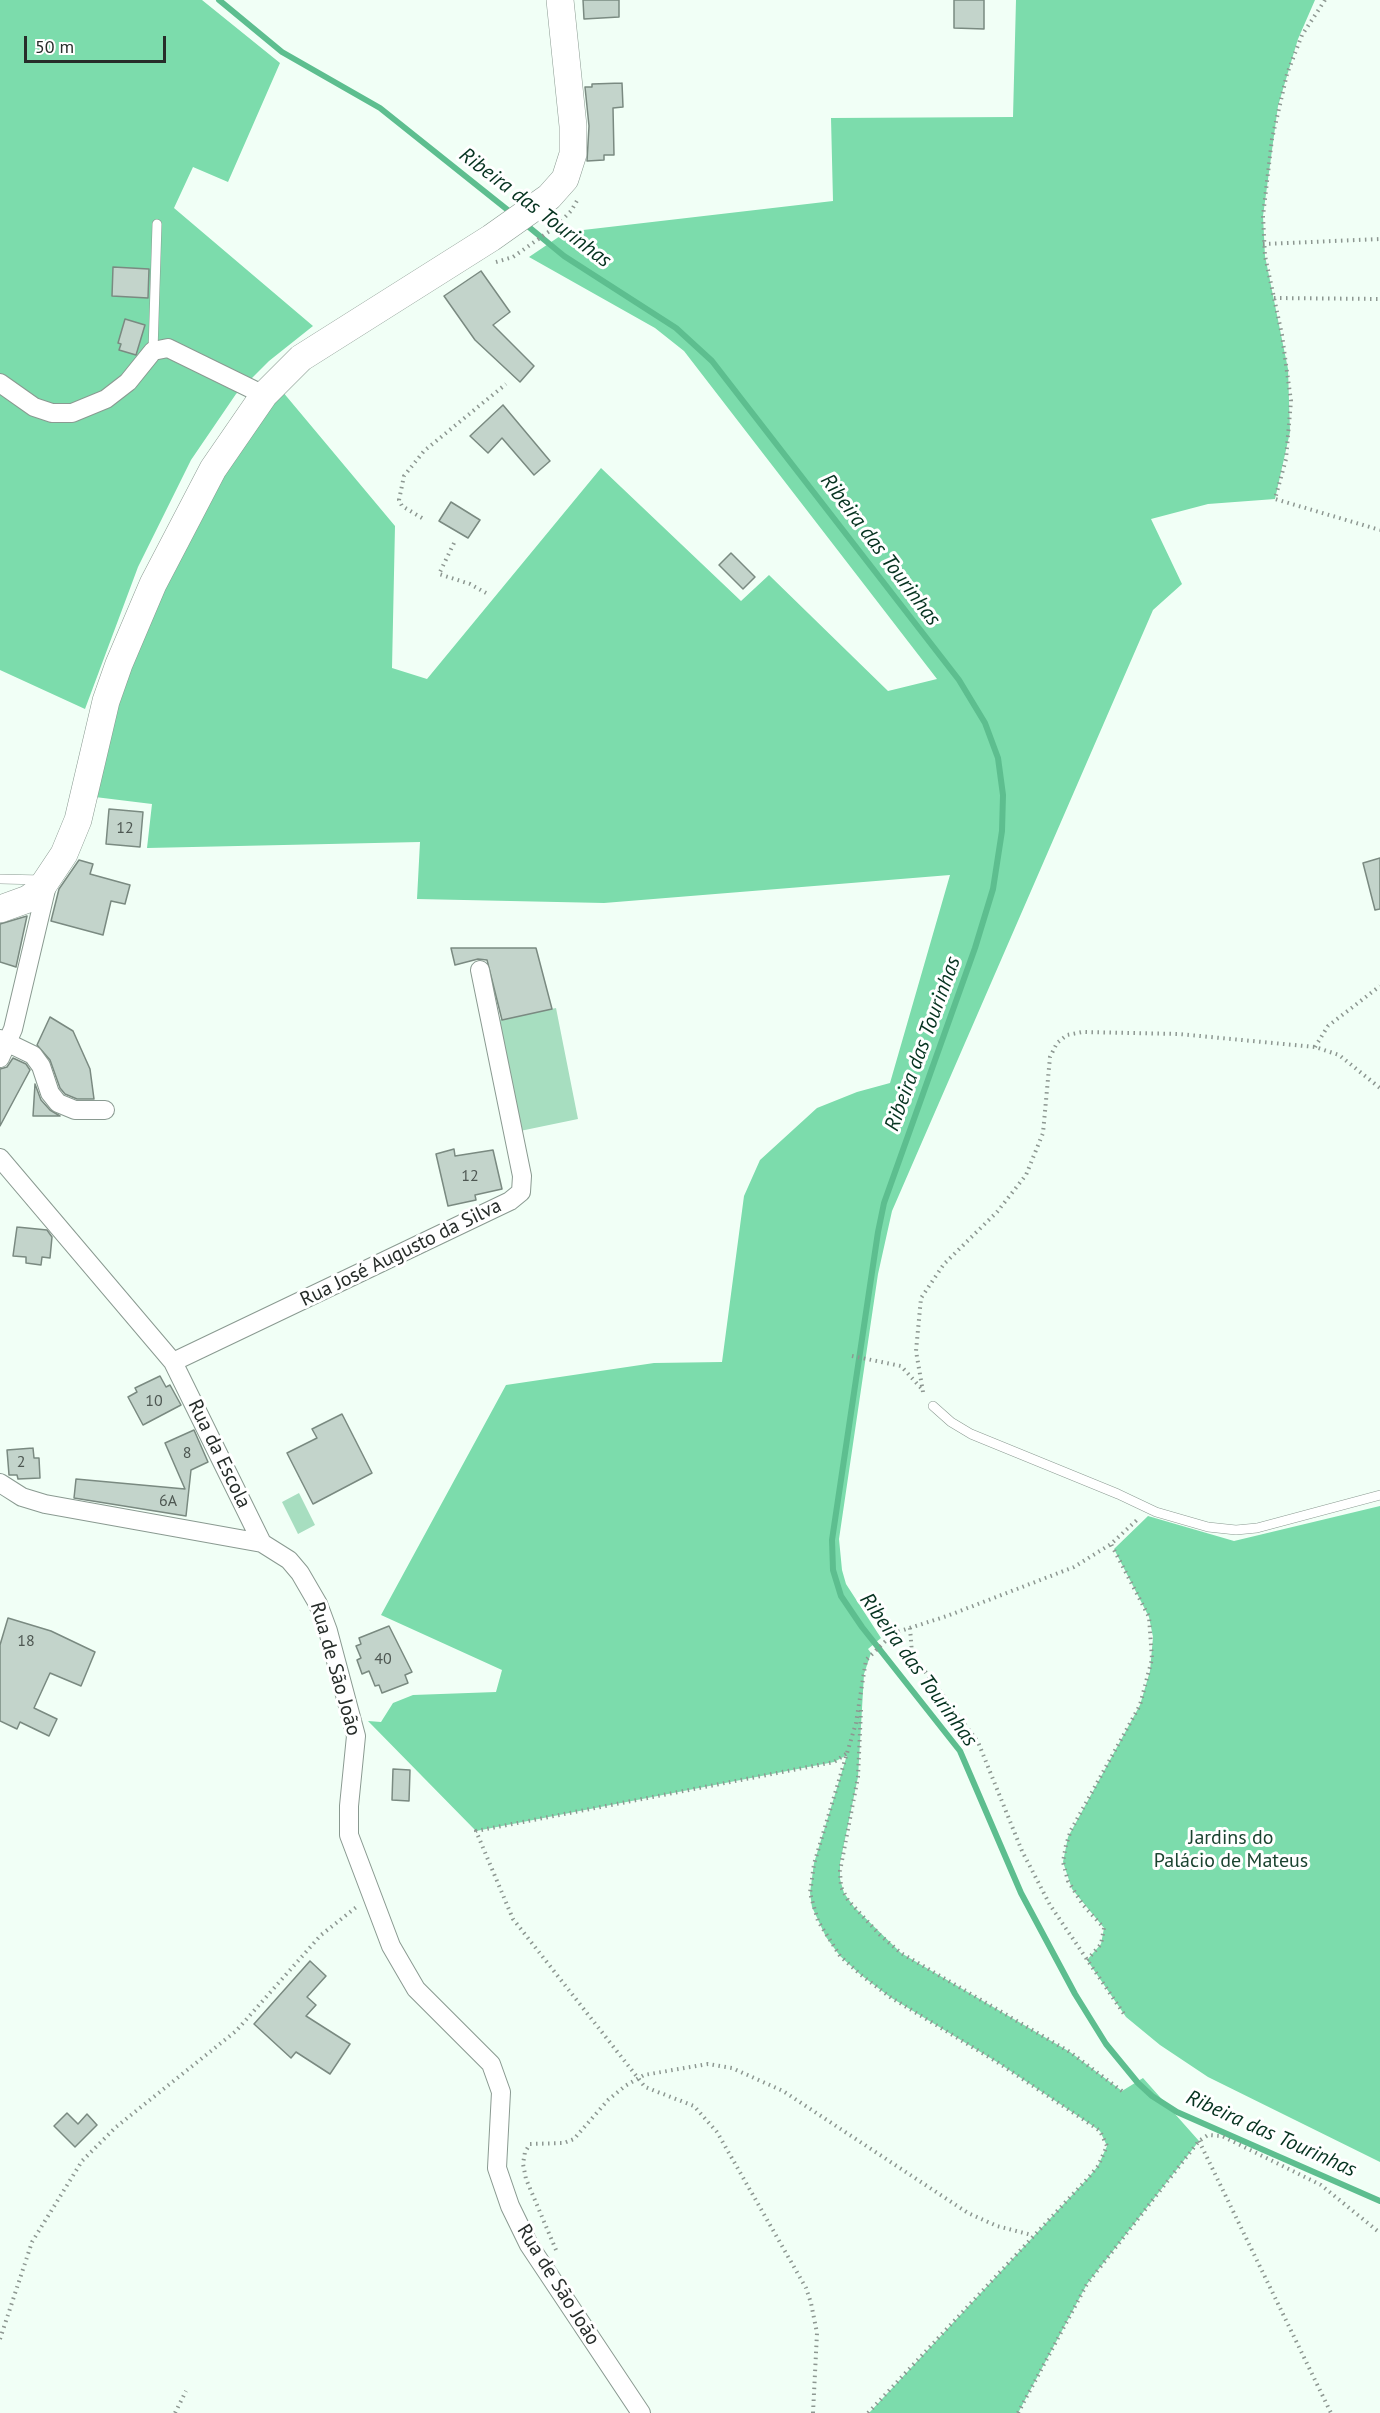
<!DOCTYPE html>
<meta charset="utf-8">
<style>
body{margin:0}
#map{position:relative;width:1380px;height:2413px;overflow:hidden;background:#f1fff6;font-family:"PT Sans",sans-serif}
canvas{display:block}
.scale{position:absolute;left:24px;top:36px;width:142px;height:27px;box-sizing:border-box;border:3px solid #272d2a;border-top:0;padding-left:8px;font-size:18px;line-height:21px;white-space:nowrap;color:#272d2a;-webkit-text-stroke:4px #fff;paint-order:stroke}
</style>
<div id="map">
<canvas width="1380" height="2413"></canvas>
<div class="scale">50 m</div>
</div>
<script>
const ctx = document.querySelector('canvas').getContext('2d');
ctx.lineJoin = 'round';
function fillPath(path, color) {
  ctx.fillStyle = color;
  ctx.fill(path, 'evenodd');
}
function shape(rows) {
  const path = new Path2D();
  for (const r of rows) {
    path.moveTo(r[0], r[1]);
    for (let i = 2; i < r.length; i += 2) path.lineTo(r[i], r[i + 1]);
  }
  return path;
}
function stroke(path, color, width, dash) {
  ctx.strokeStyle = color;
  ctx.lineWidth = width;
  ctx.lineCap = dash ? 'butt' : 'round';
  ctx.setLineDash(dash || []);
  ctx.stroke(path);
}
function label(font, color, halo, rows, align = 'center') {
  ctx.font = font + ' "PT Sans",sans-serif';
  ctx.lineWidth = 6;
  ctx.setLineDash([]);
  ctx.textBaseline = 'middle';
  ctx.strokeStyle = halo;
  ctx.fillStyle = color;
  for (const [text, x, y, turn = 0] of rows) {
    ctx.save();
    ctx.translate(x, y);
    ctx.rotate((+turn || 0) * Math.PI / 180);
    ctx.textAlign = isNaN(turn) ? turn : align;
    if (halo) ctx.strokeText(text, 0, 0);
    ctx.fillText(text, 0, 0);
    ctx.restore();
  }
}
fillPath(shape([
 [556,1008,578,1119,520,1131,498,1020],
 [299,1493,315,1525,298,1534,282,1502]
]), '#a7dec0');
fillPath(shape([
 [0,0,202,0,280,63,228,182,193,167,174,208,313,326,269,361,236,394,191,460,138,567,85,709,0,670],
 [1016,0,1315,0,1298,39,1278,106,1263,216,1265,256,1288,369,1290,432,1275,499,1208,504,1151,519,1182,584,1153,610,892,1211,878,1274,839,1539,842,1570,846,1584,881,1638,868,1649,871,1653,864,1674,858,1777,840,1863,840,1879,844,1893,854,1907,901,1953,1070,2052,1122,2091,1143,2078,1199,2141,1087,2284,1018,2413,869,2413,1088,2178,1098,2166,1107,2146,1100,2131,1090,2124,997,2062,890,1997,861,1975,840,1956,826,1937,812,1907,810,1893,814,1863,847,1755,834,1762,476,1831,368,1721,381,1722,393,1703,413,1695,496,1692,502,1670,381,1615,506,1385,654,1363,722,1362,744,1196,760,1160,817,1108,857,1092,890,1083,950,875,604,903,417,899,420,842,147,848,152,804,95,797,106,736,146,622,230,459,282,391,395,526,392,668,427,679,601,468,741,601,769,575,888,691,937,679,684,351,655,328,529,257,566,232,833,201,831,118,1013,117],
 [1380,1506,1380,2162,1208,2077,1160,2045,1126,2017,1087,1960,1101,1944,1104,1928,1072,1889,1063,1862,1068,1837,1140,1705,1150,1671,1153,1637,1149,1617,1114,1549,1148,1516,1234,1541]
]), '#7cdcac');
stroke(shape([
 [219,0,282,52,380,108,514,215],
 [524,223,564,256,676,328,712,361,959,680,985,723,998,758,1003,795,1002,831,993,889,975,948,884,1203,878,1232,832,1540,833,1570,841,1596,862,1627,960,1751,1021,1893,1075,1994,1106,2044,1138,2083,1152,2096,1177,2112,1380,2201]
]), '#5dbe8f', 6);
const building = shape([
 [583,0,619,0,619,17,584,19,583,0],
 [954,0,984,0,984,29,954,28,954,0],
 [622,83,623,107,613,108,614,155,604,155,604,160,587,161,589,126,585,87,592,87,592,84,622,83],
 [113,267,149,269,148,298,112,296,113,267],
 [481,271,510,312,493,325,534,366,520,382,475,340,444,296,481,271],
 [125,319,145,325,136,355,119,350,121,344,118,343,125,319],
 [503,405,550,461,534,475,502,438,488,453,470,436,503,405],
 [451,502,480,520,468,538,439,521,451,502],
 [731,553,755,577,743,589,719,565,731,553],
 [109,809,143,812,140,847,106,844,109,809],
 [1380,858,1380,909,1375,910,1363,863,1380,858],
 [79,860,93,864,90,874,130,885,125,904,111,901,103,935,51,921,59,889,79,860],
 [27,916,16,967,0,962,0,924,27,916],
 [451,948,536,948,552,1009,502,1020,487,960,478,959,455,965,451,948],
 [50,1017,73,1031,90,1069,94,1099,77,1099,65,1094,60,1088,50,1060,37,1045,50,1017],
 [13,1058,26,1064,30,1070,0,1126,0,1069,7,1067,13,1058],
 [35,1084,41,1100,50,1110,60,1116,33,1116,35,1084],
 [454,1149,455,1156,493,1150,502,1189,475,1195,476,1200,448,1206,436,1154,454,1149],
 [17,1227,47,1230,52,1237,50,1258,42,1257,41,1265,26,1263,26,1257,13,1256,17,1227],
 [160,1376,166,1387,170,1385,181,1405,143,1425,128,1397,137,1392,135,1388,160,1376],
 [342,1414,372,1473,313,1504,287,1453,317,1438,312,1429,342,1414],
 [194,1430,208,1462,191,1470,186,1516,74,1498,76,1479,185,1489,165,1443,194,1430],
 [33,1448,34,1458,39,1458,40,1478,18,1479,17,1475,9,1475,7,1450,33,1448],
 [8,1618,51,1631,95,1652,81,1686,50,1673,34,1708,57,1719,49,1736,20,1722,17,1729,0,1721,0,1645,8,1618],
 [389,1626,412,1672,405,1675,408,1683,382,1693,379,1685,375,1686,369,1671,362,1674,357,1660,361,1658,356,1646,361,1644,359,1638,389,1626],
 [393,1769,410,1770,409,1801,392,1800,393,1769],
 [310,1961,326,1976,307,1997,316,2005,306,2016,350,2044,330,2074,296,2052,291,2058,254,2024,310,1961],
 [67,2113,78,2124,87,2114,97,2125,75,2147,54,2126,67,2113]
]);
fillPath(building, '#c3d4cb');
stroke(building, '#7a8a81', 1.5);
const lane = shape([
 [153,351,157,224],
 [0,879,43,880],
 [933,1406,951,1422,971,1434,1118,1494,1156,1512,1208,1527,1236,1530,1257,1528,1380,1495]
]);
const street = shape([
 [0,383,34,407,52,413,72,413,106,399,128,382,153,351,168,348,264,395],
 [0,1039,33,1055,41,1066,50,1093,58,1103,75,1110,105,1110],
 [0,1058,13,1029,48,881],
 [0,1158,173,1362,262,1543,45,1504,22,1497,0,1483],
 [173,1362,510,1201,521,1192,522,1176,480,970],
 [262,1543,289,1560,300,1573,318,1604,328,1631,356,1736,349,1806,349,1835,391,1946,416,1989,491,2064,501,2092,497,2168,510,2206,529,2245,641,2413]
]);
const secondary = shape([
 [0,909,28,899,40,890,64,854,78,820,106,701,119,664,153,584,213,469,264,395,301,358,491,238,549,197,565,179,573,154,573,126,560,0]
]);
stroke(lane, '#8a9a91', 10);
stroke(street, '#8a9a91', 20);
stroke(secondary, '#8a9a91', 28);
stroke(shape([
 [1325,0,1302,35,1287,74,1272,139,1263,216,1265,256,1282,335,1291,401,1286,459,1275,499,1380,530],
 [1263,244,1380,239],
 [496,262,513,257,554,228,571,211,578,199],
 [1274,298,1380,299],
 [422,518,402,506,399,500,404,476,424,451,506,384],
 [454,543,439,574,470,584,486,593],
 [1315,1047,1328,1026,1380,986],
 [852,1356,901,1366,921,1388],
 [923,1392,916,1351,921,1298,944,1264,997,1212,1026,1175,1043,1133,1050,1057,1057,1043,1067,1035,1082,1032,1179,1034,1315,1047,1339,1055,1380,1088],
 [910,1628,912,1654,978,1742,1022,1851,1050,1905,1126,2017],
 [861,1710,858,1777,840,1871,841,1887,848,1900,880,1935,901,1953,1070,2052,1122,2091],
 [1087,1960,1101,1944,1104,1928,1083,1905,1068,1881,1063,1862,1066,1845,1071,1830,1140,1705,1152,1659,1149,1617,1111,1544],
 [1199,2141,1331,2413],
 [556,2250,526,2179,523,2164,525,2152,530,2144,564,2143,574,2139,608,2100,625,2086,644,2075,708,2064,732,2068,783,2091,968,2213,997,2226,1032,2235],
 [0,2339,32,2242,82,2161,116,2127,236,2031,321,1935,359,1905],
 [175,2413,186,2391],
 [813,2413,817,2333,811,2303,806,2288,717,2132,694,2106,645,2087,513,1919,476,1831,834,1762,846,1754],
 [868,2413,1088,2178,1098,2166,1107,2146,1100,2131,1090,2124,997,2062,890,1997,861,1975,840,1956,818,1921,810,1893,814,1864,856,1723,866,1660,894,1633,947,1616,1074,1567,1111,1544,1139,1518],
 [1018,2413,1087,2284,1199,2141,1208,2135,1222,2136,1321,2185,1380,2233]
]), '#8d9791', 4, [1.5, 4.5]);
stroke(lane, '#fff', 9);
stroke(street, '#fff', 18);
stroke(secondary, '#fff', 27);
label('16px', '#4e5752', null, [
 ["12",125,828],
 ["12",470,1176],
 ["10",154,1401],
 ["8",187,1453],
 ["2",21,1462],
 ["6A",168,1501],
 ["18",26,1641],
 ["40",383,1659]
]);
label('20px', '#272d2a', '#fff', [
 ["Rua José Augusto da Silva",401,1253,-26],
 ["Rua da Escola",219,1454,64],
 ["Rua de São João",335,1669,74],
 ["Rua de São João",558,2285,58]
]);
label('20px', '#1a4430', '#fff', [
 ["Jardins do",1231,1838],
 ["Palácio de Mateus",1231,1861]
]);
label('italic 21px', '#05321f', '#fff', [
 ["Ribeira das Tourinhas",535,208,37],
 ["Ribeira das Tourinhas",880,550,53],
 ["Ribeira das Tourinhas",923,1044,-70],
 ["Ribeira das Tourinhas",918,1670,54],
 ["Ribeira das Tourinhas",1271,2134,24]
]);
</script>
